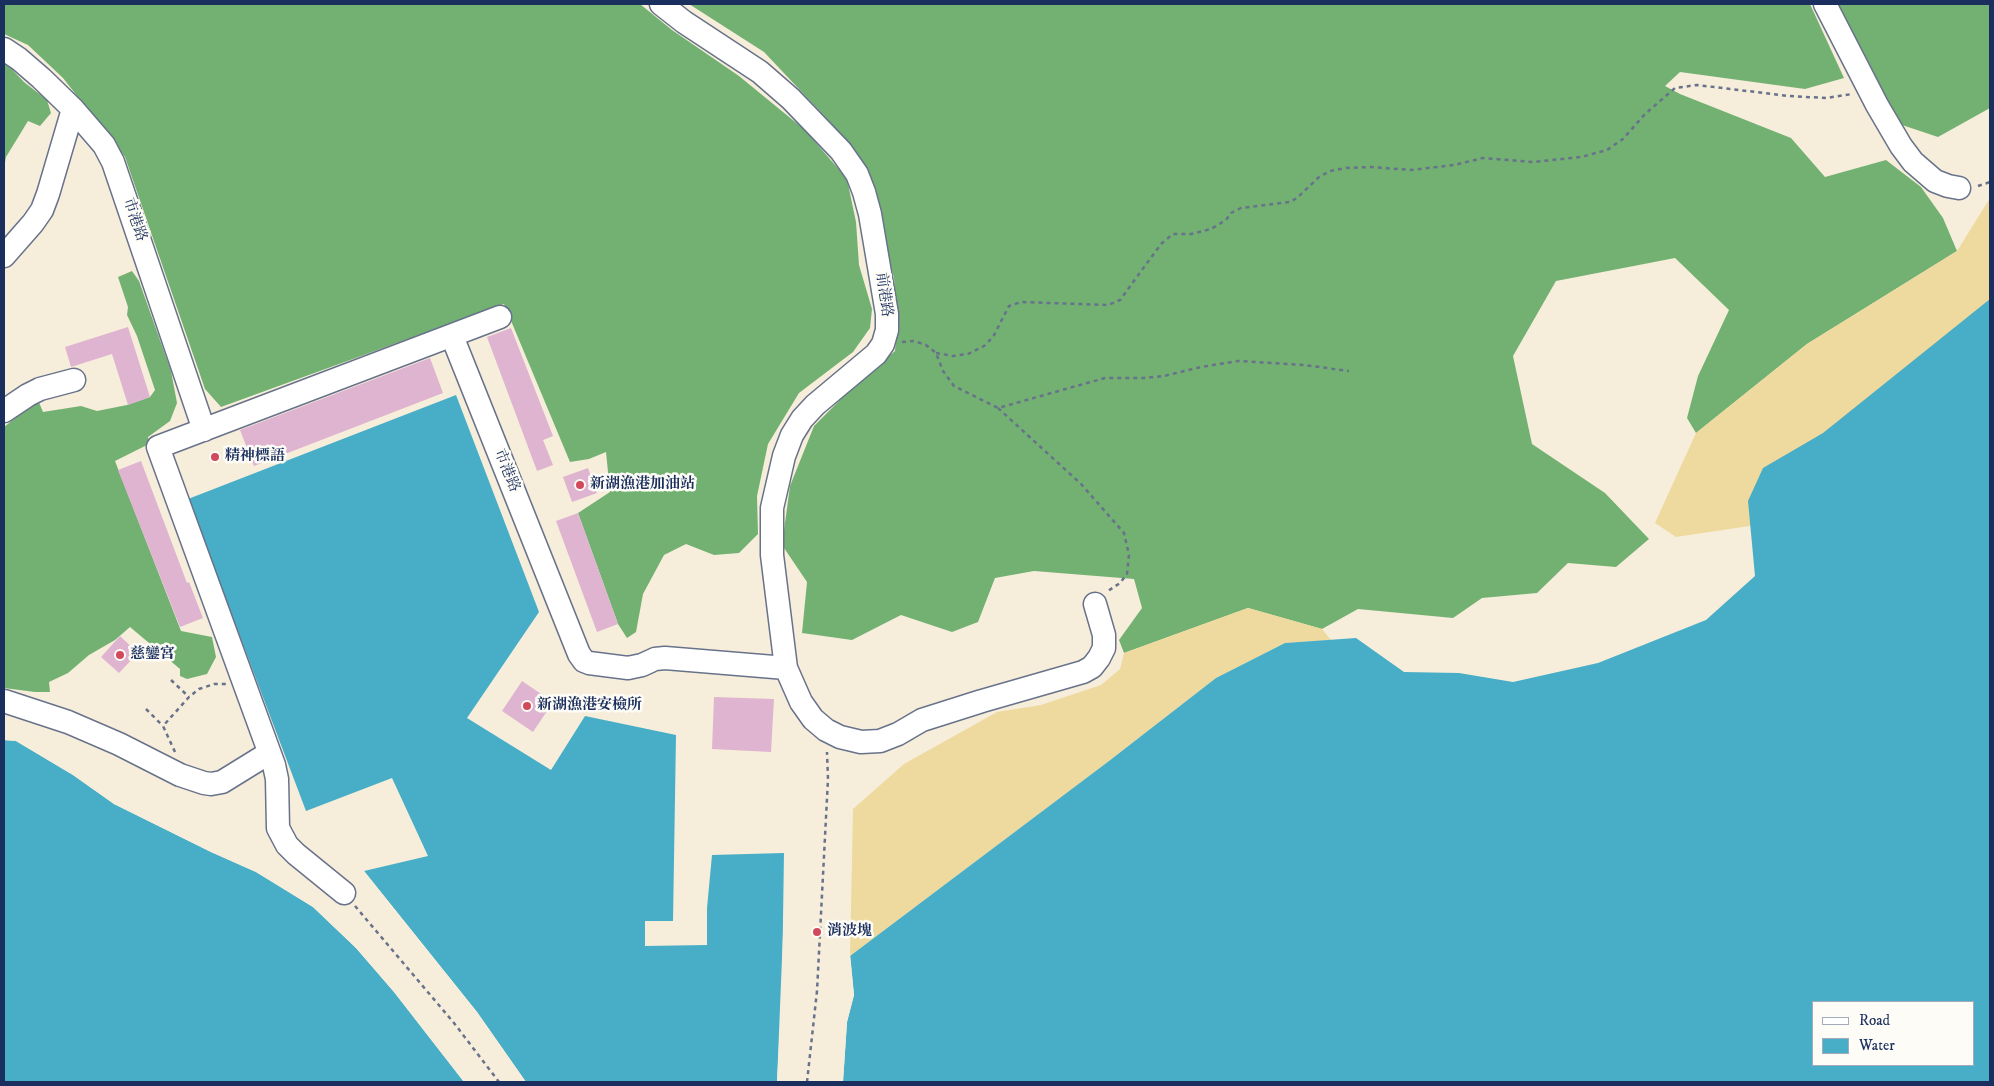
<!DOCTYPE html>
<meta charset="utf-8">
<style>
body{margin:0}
#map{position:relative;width:1994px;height:1086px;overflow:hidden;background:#f6eedb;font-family:"IM FELL DW Pica",serif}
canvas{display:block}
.frame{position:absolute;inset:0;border:5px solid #1b2f5e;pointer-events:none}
.legend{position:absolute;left:1812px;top:1001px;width:162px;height:65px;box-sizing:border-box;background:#fdfcf7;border:1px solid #a3aaba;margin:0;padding:6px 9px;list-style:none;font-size:15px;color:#1b2f5e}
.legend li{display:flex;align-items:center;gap:10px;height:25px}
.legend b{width:25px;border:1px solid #a3aaba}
</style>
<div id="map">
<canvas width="1994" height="1086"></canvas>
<div class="frame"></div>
<ul class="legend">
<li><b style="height:6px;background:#fff"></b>Road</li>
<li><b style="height:14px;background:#48adc7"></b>Water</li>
</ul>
</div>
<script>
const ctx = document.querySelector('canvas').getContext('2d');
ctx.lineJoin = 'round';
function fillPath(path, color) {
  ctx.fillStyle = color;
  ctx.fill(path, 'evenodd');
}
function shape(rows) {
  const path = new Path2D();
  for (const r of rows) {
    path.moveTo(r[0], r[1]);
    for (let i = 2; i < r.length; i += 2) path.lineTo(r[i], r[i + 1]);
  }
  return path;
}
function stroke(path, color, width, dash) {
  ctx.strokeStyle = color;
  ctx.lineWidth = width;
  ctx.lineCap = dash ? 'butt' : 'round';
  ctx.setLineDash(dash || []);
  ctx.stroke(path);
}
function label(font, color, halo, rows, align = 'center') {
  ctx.font = font + ' "IM FELL DW Pica","Noto Serif TC",serif';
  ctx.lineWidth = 5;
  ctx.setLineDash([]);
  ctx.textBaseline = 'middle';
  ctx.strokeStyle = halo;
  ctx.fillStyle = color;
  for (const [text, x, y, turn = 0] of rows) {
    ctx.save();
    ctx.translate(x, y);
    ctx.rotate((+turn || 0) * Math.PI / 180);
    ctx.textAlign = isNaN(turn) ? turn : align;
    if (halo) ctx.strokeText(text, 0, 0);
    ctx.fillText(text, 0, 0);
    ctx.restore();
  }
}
fillPath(shape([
 [4,4,640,4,672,30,739,76,805,130,847,179,856,222,859,265,872,309,870,328,853,352,799,393,768,444,757,496,758,534,739,553,714,555,686,544,664,555,643,594,636,632,627,638,618,624,578,513,610,492,606,452,589,459,570,462,504,304,221,407,205,389,125,157,63,78,28,45,4,34],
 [689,4,1810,4,1844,78,1805,89,1680,72,1665,86,1680,94,1791,138,1825,177,1886,160,1921,187,1943,218,1957,251,1807,344,1696,433,1687,418,1698,376,1729,310,1675,258,1556,281,1513,356,1532,444,1605,493,1649,539,1616,567,1568,563,1537,593,1482,598,1453,618,1358,609,1322,629,1248,608,1124,653,1119,640,1142,608,1134,579,1034,571,995,578,978,622,952,632,901,615,852,640,802,633,807,582,782,545,790,486,814,426,852,388,895,351,897,326,894,278,876,209,865,182,832,124,764,52],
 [1835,4,1990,4,1990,108,1938,137,1893,122],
 [4,61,24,82,47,100,51,113,40,126,28,121,6,157,4,168],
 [132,271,139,281,171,371,177,403,170,421,148,437,149,444,115,461,181,631,212,637,216,657,207,674,187,679,180,676,180,669,130,627,115,640,89,655,68,673,49,682,50,692,35,692,4,688,4,427,38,400,43,412,81,406,97,411,127,405,150,397,155,390,137,336,127,315,128,307,118,277]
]), '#73b172');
fillPath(shape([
 [1990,198,1990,359,1803,518,1676,537,1655,523,1696,433,1807,344,1957,251],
 [1248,608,1322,629,1331,640,1285,643,1216,678,1109,761,850,956,853,809,904,764,997,712,1041,705,1101,685,1120,669,1124,653]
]), '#eeda9e');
fillPath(shape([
 [1990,299,1990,1082,843,1082,847,1022,854,995,850,956,1109,761,1216,678,1285,643,1356,638,1404,672,1459,673,1513,682,1598,663,1706,620,1755,576,1748,501,1763,468,1823,433],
 [1813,1002,1973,1002,1973,1065,1813,1065],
 [456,395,539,612,467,718,551,770,585,716,676,735,673,921,645,921,645,946,707,945,707,908,712,855,784,853,784,908,777,1082,526,1082,477,1012,364,871,428,856,392,778,306,811,188,499],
 [4,740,16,741,73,775,114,804,211,852,256,872,313,907,356,948,394,992,464,1082,4,1082]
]), '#48adc7');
fillPath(shape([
 [4,737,17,739,74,773,116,802,212,850,257,870,315,905,358,946,396,990,467,1082,464,1082,394,992,356,948,313,907,256,872,211,852,114,804,73,775,16,741,4,740],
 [784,851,786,853,786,908,784,991,780,1082,777,1082,782,991],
 [364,871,477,1012,526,1082,523,1082,475,1014,362,873],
 [850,953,854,995,847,1022,843,1082,841,1082,845,1021,852,994,848,956]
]), '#f6eedb');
fillPath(shape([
 [128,327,150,397,128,405,112,354,71,367,65,347],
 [511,328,553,436,543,440,553,465,537,471,487,337],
 [430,358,443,393,254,466,240,430],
 [141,461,187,583,189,582,203,618,180,627,118,470],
 [588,468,597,493,572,502,563,477],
 [578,513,618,624,597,632,556,521],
 [120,636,138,653,119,673,101,657],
 [522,681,553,702,533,732,502,711],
 [714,697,774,699,771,752,712,749]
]), '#deb4d0');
const minor = shape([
 [661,4,684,22,760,72,791,99,841,151,857,174,864,192,870,214,887,314,887,330,883,344,876,354,815,405,802,419,792,435,784,456,772,508,772,555,786,668,801,702,813,719,826,730,840,737,861,742,880,741,898,734,922,720,982,701,1083,672,1092,667,1099,658,1104,648,1104,635,1095,604],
 [1825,4,1877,105,1901,146,1913,162,1935,181,1948,186,1959,188],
 [4,49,19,59,41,78,73,109,104,145,113,162,204,430],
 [4,256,33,223,42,210,48,194,73,109],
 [452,336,579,654,584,661,589,663,628,668,642,665,655,659,665,658,786,668],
 [4,411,28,395,40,389,74,380],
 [4,701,68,722,119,744,180,775,204,783,211,784,222,782,269,753],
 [344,893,296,854,287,845,278,828,277,779,274,765,158,447,500,317]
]);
stroke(minor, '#68728a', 25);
stroke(shape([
 [1978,186,1990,182],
 [902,342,914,341,926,345,936,353,943,371,954,386,998,408,1105,378,1143,378,1164,376,1201,367,1238,361,1304,365,1349,371],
 [936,353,953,356,968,354,984,346,993,337,1009,306,1021,302,1108,305,1120,300,1161,244,1173,234,1191,234,1211,229,1226,220,1231,213,1241,208,1290,202,1297,198,1319,177,1330,171,1346,168,1371,167,1411,170,1454,165,1483,158,1533,162,1581,157,1607,150,1623,139,1645,114,1675,88,1697,85,1789,96,1826,98,1852,94],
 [998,408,1081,484,1124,533,1129,555,1127,574,1120,583,1108,591],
 [171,680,189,697],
 [146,709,163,726],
 [175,752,163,726,189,697,199,689,214,684,226,684],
 [355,906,454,1023,499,1082],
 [807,1082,817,991,828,779,827,752]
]), '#68728a', 2.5, [4, 4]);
stroke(minor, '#fff', 22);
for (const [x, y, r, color] of [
 [215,457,5,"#d1495b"],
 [580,485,5,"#d1495b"],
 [120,655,5,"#d1495b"],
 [527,706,5,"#d1495b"],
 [817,932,5,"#d1495b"]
]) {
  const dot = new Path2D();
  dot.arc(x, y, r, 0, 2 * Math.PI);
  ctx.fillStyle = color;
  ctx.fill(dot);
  stroke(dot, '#fdfcf7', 2);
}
label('15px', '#1b2f5e', '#fdfcf7', [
 ["市港路",134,220,71],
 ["前港路",883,295,82],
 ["市港路",506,471,68]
]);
label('bold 15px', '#1b2f5e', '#fdfcf7', [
 ["精神標語",225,457],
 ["新湖漁港加油站",590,485],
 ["慈鑾宮",130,655],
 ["新湖漁港安檢所",537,706],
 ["消波塊",827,932]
], 'left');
</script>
